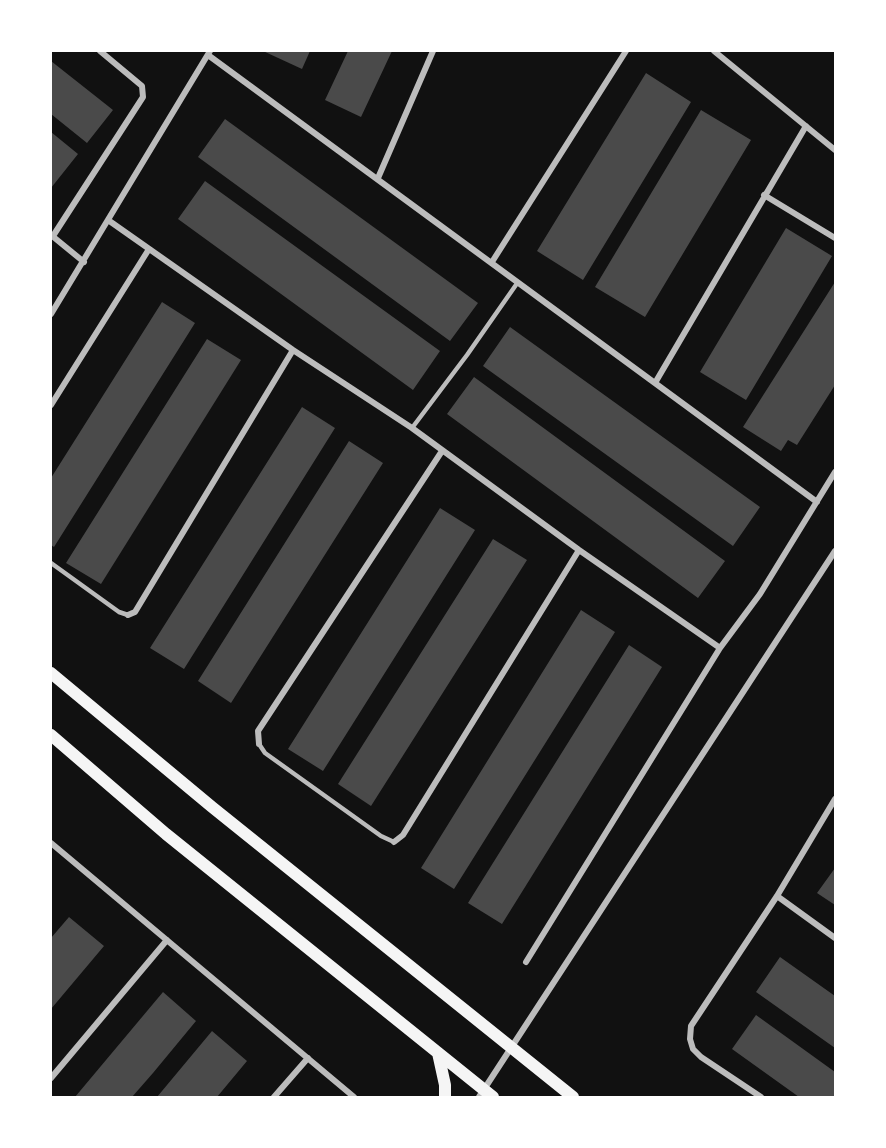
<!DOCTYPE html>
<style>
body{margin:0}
#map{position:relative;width:886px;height:1148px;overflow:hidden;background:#111;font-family:"Nunito Sans",sans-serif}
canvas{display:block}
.frame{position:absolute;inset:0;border:52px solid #fff;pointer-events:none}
</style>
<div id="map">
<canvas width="886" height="1148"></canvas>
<div class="frame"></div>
</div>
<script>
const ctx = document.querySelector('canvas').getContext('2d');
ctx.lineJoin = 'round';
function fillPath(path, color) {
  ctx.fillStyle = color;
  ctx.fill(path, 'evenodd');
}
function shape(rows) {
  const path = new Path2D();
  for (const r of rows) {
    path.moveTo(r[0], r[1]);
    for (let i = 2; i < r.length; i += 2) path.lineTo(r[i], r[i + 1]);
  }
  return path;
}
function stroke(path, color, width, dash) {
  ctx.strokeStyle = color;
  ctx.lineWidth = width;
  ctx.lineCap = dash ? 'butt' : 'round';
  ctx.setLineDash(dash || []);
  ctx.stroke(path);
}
fillPath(shape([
 [263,51,310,51,302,69],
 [348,51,392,51,361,117,325,100],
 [51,61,113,110,87,143,51,114],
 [646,73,691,102,583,280,537,251],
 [701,110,751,140,645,317,595,287],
 [225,119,478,303,450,341,198,157],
 [51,132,78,154,51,188],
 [205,181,440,351,413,390,178,219],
 [786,228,832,256,746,400,700,372],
 [835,282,835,385,797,445,788,440,781,451,743,427],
 [162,302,195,323,54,547,51,545,51,478],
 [510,327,760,507,733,546,483,366],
 [207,339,241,360,101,584,66,563],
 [474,377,725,561,698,598,447,414],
 [302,407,335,428,184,669,150,648],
 [349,441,383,463,231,703,198,681],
 [440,508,475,530,323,771,288,749],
 [493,539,527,560,371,806,338,784],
 [581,610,615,632,454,889,421,868],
 [629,645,662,667,502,924,468,903],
 [835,868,835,905,817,893],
 [69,917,104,946,51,1009,51,938],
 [780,957,835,996,835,1048,756,992],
 [163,992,196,1021,153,1073,132,1097,75,1097],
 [756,1015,835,1072,835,1097,799,1097,732,1049],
 [212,1031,247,1061,217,1097,157,1097]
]), '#4a4a4a');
stroke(shape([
 [412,428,467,355,518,282],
 [51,563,119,612,128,615],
 [259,744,265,753,381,836,394,842]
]), '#bcbcbc', 4.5);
stroke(shape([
 [714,51,835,150],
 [208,55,817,502],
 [378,178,433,51],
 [764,195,835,238],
 [108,220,293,350,412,428,579,550,720,648],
 [51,235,84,262],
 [53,236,143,97,142,86,100,51],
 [492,262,626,51],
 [51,314,210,51],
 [655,383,806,126],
 [51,405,149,249],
 [128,615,135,612,293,350],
 [259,744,258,731,442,451],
 [394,842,403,835,579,550],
 [51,843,354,1097],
 [777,896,835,938],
 [526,962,720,648,760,594,835,472],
 [51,1078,167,940],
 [274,1097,308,1058],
 [479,1097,835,551],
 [761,1097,701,1057,693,1049,690,1039,691,1026,777,896,835,799]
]), '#bcbcbc', 6);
stroke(shape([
 [51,673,212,807,573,1097],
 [51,735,166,834,493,1097],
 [438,1053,445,1085,445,1097]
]), '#f5f5f5', 12);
</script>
